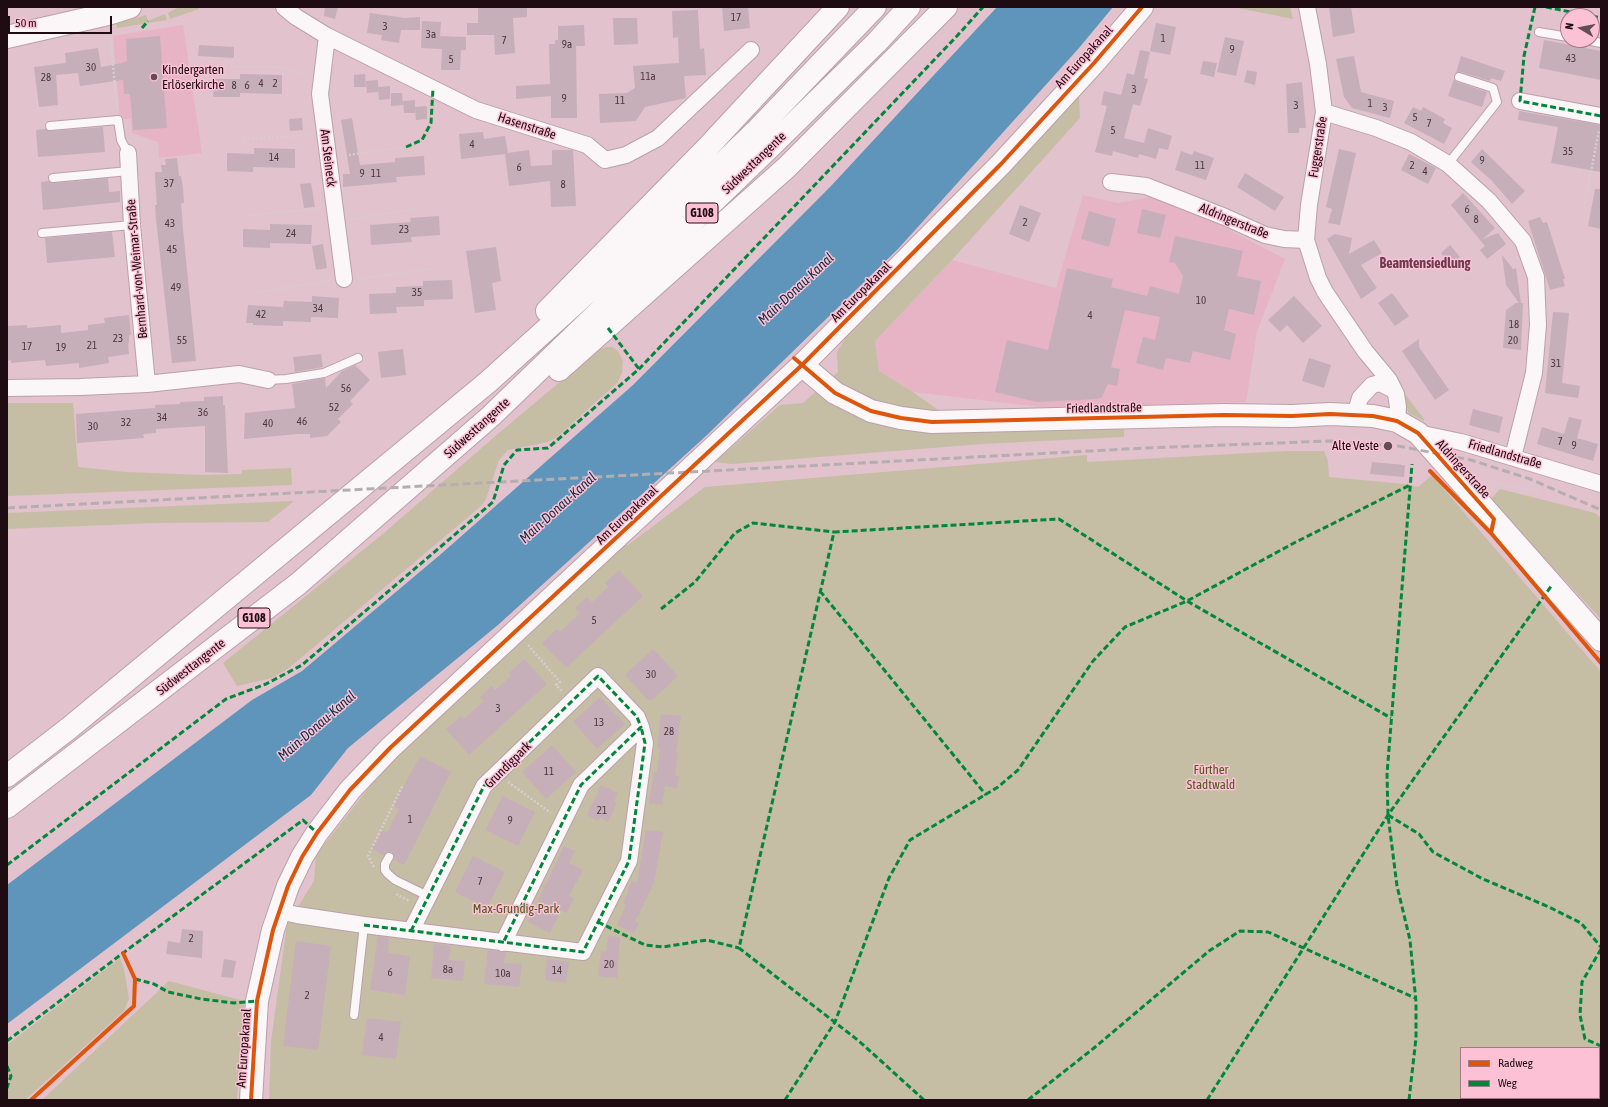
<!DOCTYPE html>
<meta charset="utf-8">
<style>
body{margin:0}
#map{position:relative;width:1608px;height:1107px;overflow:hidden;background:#e2c2cc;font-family:"Asap Condensed",sans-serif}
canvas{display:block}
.frame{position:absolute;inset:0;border:8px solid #1f0c13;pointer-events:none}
.legend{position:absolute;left:1460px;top:1047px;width:140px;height:52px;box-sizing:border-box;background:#fcc1d5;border:1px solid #a47987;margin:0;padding:5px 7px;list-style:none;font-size:12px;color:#1f0c13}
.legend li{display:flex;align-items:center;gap:8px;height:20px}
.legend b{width:20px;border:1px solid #a47987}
.north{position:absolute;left:1560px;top:8px;width:40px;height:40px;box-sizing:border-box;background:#fcc1d5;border:1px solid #a47987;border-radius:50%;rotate:280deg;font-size:11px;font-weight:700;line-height:16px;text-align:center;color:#1f0c13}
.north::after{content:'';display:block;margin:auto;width:14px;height:18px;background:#634c54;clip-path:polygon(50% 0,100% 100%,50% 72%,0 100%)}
.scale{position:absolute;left:8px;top:16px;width:104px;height:18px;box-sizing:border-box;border:2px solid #1f0c13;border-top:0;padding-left:5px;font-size:12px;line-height:14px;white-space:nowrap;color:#1f0c13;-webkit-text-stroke:3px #fcc1d5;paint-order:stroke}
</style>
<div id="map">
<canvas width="1608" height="1107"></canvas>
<div class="frame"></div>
<ul class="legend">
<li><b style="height:5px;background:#de550c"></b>Radweg</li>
<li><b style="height:5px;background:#00873e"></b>Weg</li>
</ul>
<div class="north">N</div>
<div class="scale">50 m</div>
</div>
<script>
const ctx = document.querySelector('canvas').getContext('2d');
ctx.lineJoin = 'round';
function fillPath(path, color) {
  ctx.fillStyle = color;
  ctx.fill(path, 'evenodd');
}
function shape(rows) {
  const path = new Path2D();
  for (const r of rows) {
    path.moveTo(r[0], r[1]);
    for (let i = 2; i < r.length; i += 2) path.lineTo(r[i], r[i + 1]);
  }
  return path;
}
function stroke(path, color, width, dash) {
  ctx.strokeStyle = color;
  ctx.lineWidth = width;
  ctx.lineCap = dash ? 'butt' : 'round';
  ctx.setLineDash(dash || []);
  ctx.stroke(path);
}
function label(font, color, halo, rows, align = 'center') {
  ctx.font = font + ' "Asap Condensed",sans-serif';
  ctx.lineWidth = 3;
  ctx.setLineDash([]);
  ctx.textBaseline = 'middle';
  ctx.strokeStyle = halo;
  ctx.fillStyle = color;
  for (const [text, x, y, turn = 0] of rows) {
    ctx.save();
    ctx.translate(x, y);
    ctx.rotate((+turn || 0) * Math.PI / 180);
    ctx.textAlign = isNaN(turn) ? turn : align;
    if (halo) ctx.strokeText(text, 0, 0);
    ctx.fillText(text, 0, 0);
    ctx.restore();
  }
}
fillPath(shape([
 [183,25,202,153,159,158,158,142,132,133,131,119,120,119,113,36],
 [1083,195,1118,203,1151,197,1185,207,1285,259,1257,332,1246,402,1049,408,913,392,879,371,875,341,952,260,1056,288]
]), '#e7b4c5');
fillPath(shape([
 [179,7,198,7,199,9,170,19,168,13],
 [1233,7,1290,7,1293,19],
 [165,14,167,20,117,28,116,24,146,15,148,21],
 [1079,95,1080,118,952,260,875,341,879,371,913,392,966,430,1124,427,1124,437,982,444,732,464,715,462,780,405,803,403,838,372,837,352,849,332],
 [606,347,612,347,618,351,623,361,622,373,617,383,556,438,548,442,508,450,499,460,486,499,481,506,289,668,272,678,237,686,223,663,384,533,500,432,598,350],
 [1401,389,1424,419,1424,421,1409,413,1404,405],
 [7,403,73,403,78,467,126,472,202,475,242,474,242,470,291,468,292,485,7,496],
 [1287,451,1324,451,1328,461,1329,477,1405,484,1418,487,1432,475,1601,672,1601,1100,269,1100,271,1042,287,924,314,881,316,855,386,766,620,545,628,545,705,487,1087,455,1087,462],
 [1461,1048,1599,1048,1599,1098,1461,1098],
 [1500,489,1595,513,1601,518,1601,619,1490,500],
 [294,501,268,522,157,523,7,529,7,513],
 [120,958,124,969,129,999,124,1011,25,1100,7,1100,7,1045],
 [169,981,244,1001,237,1100,42,1100]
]), '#c6bda5');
fillPath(shape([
 [997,7,1113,7,1079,48,898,249,707,435,498,625,348,748,311,795,7,1024,7,885,252,700,302,671,441,554,633,385,831,186]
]), '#5f95ba');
fillPath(shape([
 [325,7,338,7,335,19,324,16],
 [478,7,527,7,527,17,513,18,515,53,495,55,494,35,467,35,467,23,478,23],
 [722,7,748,7,750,28,724,31],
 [1329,7,1351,7,1355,33,1333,37],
 [698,10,700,49,704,48,706,75,684,76,686,98,645,107,636,121,600,123,599,94,627,93,635,88,633,66,679,63,678,37,673,38,672,11],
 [370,13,405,18,420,17,420,30,401,30,399,43,381,40,382,35,367,33],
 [613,18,637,18,638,44,614,45],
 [422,21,441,22,440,36,466,37,466,50,461,50,460,70,441,70,442,49,421,48],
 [1156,23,1176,27,1170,55,1150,51],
 [584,25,585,46,576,46,577,118,551,118,551,96,516,99,516,86,550,84,549,44,555,44,555,40,558,40,558,26],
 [160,36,167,128,133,130,130,94,124,94,123,80,80,86,78,73,56,75,58,105,39,107,34,67,66,63,65,53,98,48,101,67,122,63,127,61,126,39],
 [1225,37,1244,41,1236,76,1217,72],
 [1544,40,1601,51,1601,80,1539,68],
 [199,45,234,47,234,58,198,56],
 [1140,50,1150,52,1144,78,1148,79,1140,106,1133,104,1124,138,1144,143,1148,128,1172,136,1168,150,1159,148,1156,159,1139,154,1138,158,1113,151,1112,156,1095,152,1107,106,1101,105,1104,91,1121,95,1127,73,1134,75],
 [1354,56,1361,92,1394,101,1390,118,1352,108,1344,97,1336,59],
 [1461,56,1505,71,1501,81,1491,78,1490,81,1461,72,1456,73],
 [1203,61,1217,63,1214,77,1200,74],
 [1247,70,1257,72,1255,85,1244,82],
 [240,74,282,75,282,94,240,93,240,97,213,97,214,79,240,79],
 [365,74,366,87,354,87,354,75],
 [1454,79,1457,82,1487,92,1482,107,1448,96],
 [378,80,378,92,367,93,366,81],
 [1302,82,1306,128,1299,128,1299,133,1288,133,1286,84],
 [390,86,390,99,379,100,378,87],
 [391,93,402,93,403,105,391,106],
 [415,100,415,113,404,113,403,101],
 [427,106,427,119,416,120,415,107],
 [1413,107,1421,111,1423,107,1445,119,1443,123,1452,128,1444,144,1404,123],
 [1519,111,1601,125,1601,172,1551,163,1558,127,1518,120],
 [302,118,303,130,290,131,289,119],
 [352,118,360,165,395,162,395,158,424,156,425,175,396,177,397,182,343,187,343,174,350,174,341,120],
 [103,127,105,152,38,157,36,130,45,129,50,131],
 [483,132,484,139,505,136,508,153,529,150,531,166,552,165,552,150,573,150,576,206,551,207,550,181,509,186,505,154,461,159,459,134],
 [254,148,295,149,295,168,253,167,253,172,227,171,227,153,254,154],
 [1339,149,1356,153,1340,225,1328,223,1332,209,1326,207],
 [1482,149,1525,191,1512,204,1492,181,1471,162],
 [1181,151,1192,155,1194,151,1214,158,1206,180,1175,170],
 [1409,154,1436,168,1428,184,1401,170],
 [177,158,179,176,181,176,183,189,184,203,181,203,183,229,196,361,172,363,156,219,155,205,157,205,155,178,155,172,162,172,161,165,166,165,165,159],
 [1245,173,1284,197,1275,211,1237,187],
 [108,178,109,192,120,191,120,202,43,210,41,182,49,181,54,183],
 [311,183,315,207,304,208,300,184],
 [1595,189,1601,189,1601,229,1588,226],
 [1463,193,1495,228,1483,239,1498,233,1506,244,1487,259,1480,250,1485,246,1451,205],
 [1020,205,1041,213,1029,242,1009,234],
 [1142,209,1166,215,1160,238,1137,233],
 [1089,211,1116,219,1109,247,1081,239],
 [439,216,440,235,411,237,412,242,371,245,370,225,411,222,410,218],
 [1540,217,1543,223,1547,222,1565,279,1563,279,1565,286,1550,290,1528,221],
 [270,224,312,225,311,244,270,243,270,248,243,247,243,229,270,230],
 [112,232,115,257,47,263,45,238],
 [1335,234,1352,238,1349,254,1374,240,1382,253,1361,265,1377,288,1361,299,1327,239],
 [1175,236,1243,251,1237,276,1261,281,1254,315,1229,309,1224,330,1236,334,1230,360,1193,351,1190,363,1166,358,1163,370,1136,363,1143,337,1155,340,1160,317,1125,310,1111,367,1120,369,1117,386,1108,384,1102,397,1097,399,1037,402,995,392,1007,340,1048,350,1067,268,1113,279,1111,287,1147,296,1150,286,1179,294,1183,276,1175,263,1169,262],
 [323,244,327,268,316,270,312,246],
 [1450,245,1460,257,1450,265,1441,253],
 [496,247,501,281,492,283,496,310,475,313,466,251],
 [1502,255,1513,269,1516,268,1521,303,1523,303,1521,350,1503,348,1506,310,1516,303,1519,303,1506,285],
 [452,280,453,299,424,300,424,306,396,307,397,313,370,314,369,294,396,293,396,287,423,286,423,281],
 [1392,293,1409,316,1395,326,1378,303],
 [312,296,339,298,338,318,311,317,311,322,283,321,283,326,253,325,253,323,246,323,248,305,283,307,284,301,312,302],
 [1294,296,1322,326,1303,343,1287,325,1280,332,1268,320],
 [1553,312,1569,313,1562,383,1580,386,1578,398,1545,393],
 [129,315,131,335,129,335,129,343,128,344,129,354,108,357,109,363,79,368,79,363,46,366,45,360,11,363,11,360,7,361,7,326,27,325,27,328,61,325,61,333,88,330,88,325,105,323,104,318],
 [1419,339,1419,347,1449,390,1435,400,1402,351],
 [403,349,406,375,381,378,378,352],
 [321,354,323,367,295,372,293,357],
 [1309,358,1331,365,1324,388,1302,381],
 [355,365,370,380,350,401,353,404,338,419,341,422,327,436,310,438,310,434,297,434,244,439,245,413,295,408,292,384,325,378,326,388,342,371],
 [223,396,223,405,225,405,228,473,205,472,205,426,156,429,156,433,143,434,144,438,77,443,76,414,155,408,155,405,180,404,180,402,204,401,204,397],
 [1473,409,1503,417,1499,433,1469,425],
 [1569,417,1582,420,1577,438,1598,444,1593,461,1537,444,1542,427,1564,434],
 [1372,462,1405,465,1404,477,1370,474],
 [619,570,643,596,566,668,542,643,557,629,560,632,580,613,575,608,587,597,592,602,608,587,605,583],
 [653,649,678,676,652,700,648,700,625,675],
 [524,659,547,684,469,755,446,729,461,716,464,719,484,701,480,697,491,686,495,690,511,676,509,673],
 [600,697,625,724,597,749,573,722],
 [661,714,681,716,676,752,678,752,675,776,679,776,677,788,665,786,662,805,649,803,654,772,657,772,660,748,657,747],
 [552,745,576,772,546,799,522,772],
 [420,756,451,772,404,865,394,860,394,855,391,852,387,852,384,855,372,849,382,830,387,833,399,809,393,806],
 [601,785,618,793,614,801,617,803,608,822,600,818,598,821,587,815],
 [503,796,535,812,518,846,485,830],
 [646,830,663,832,654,883,635,922,639,923,634,933,617,925,626,905,623,903,629,891,627,890,632,881,637,883],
 [564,846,575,851,569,863,583,870,569,896,574,898,567,913,561,910,550,933,528,922],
 [473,856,505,872,487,908,455,892],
 [182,929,203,931,202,958,166,954,168,941,180,943],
 [378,936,389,938,388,953,410,956,405,995,370,990],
 [608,936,620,937,617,978,598,976,601,951,606,952],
 [296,941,331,946,318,1050,283,1046],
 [434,944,451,946,449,960,465,961,463,981,431,978],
 [488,950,506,952,504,963,522,964,519,987,484,984],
 [224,959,236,961,233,978,221,977],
 [547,959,569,962,566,983,545,980],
 [367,1018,401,1022,396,1059,362,1055]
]), '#c6afb9');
const lane = shape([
 [1539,32,1568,37],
 [1586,40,1601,43],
 [50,126,118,120,121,140,128,153],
 [1448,164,1497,102,1493,88,1459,77],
 [53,178,129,171],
 [42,233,132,225],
 [268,380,286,379,324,373,358,358],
 [389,857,385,864,385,870,388,874,395,880,428,896],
 [354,1015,364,925]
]);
const street = shape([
 [284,7,296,17,327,36,476,110,587,145,605,160,626,155,658,138,751,50],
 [1307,7,1318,64,1324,112,1309,205,1306,240,1318,278,1325,292,1365,351,1389,380,1396,394,1398,407,1397,421],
 [327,36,320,94,344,279],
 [1520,101,1601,116],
 [1324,112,1376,128,1411,142,1448,164,1489,201,1523,241,1536,277,1538,325,1534,373,1513,457],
 [128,153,132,225,147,384],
 [1111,182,1146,186,1225,217,1265,235,1284,239,1306,240],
 [7,388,80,387,147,384,239,374,268,380],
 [1355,415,1360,398,1372,385,1380,383,1394,390],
 [1418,433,1461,442,1601,484],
 [279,911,297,915,364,925,583,952,629,861,645,743,641,727],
 [411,931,484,786,598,676,637,717,641,727,581,785,503,943]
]);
const secondary = shape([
 [7,37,108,14,130,7],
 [802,365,835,393,871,411,901,418,932,422,1224,415,1292,416,1330,414,1373,416,1397,421,1418,433,1601,640],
 [251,1100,257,1001,273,930,288,886,302,857,317,833,350,790,390,748,802,365,1001,164,1094,63,1142,7]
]);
const highway = shape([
 [547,311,706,149,838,7],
 [559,370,787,167,946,7],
 [7,776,68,729,488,382,622,261,755,132,875,7],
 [7,807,298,584,491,416,772,145,877,42,909,7]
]);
stroke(lane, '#baa1a9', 10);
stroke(street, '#baa1a9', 18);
stroke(secondary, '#baa1a9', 24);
stroke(highway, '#baa1a9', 24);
stroke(shape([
 [110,32,117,109],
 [231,66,278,67,307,75],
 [244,139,311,135],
 [341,156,406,147],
 [1584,208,1599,130],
 [247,216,320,208],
 [351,219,421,208],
 [357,279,432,269],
 [257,292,330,281],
 [1402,465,1403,463],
 [1491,489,1497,484,1537,491,1540,481],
 [528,645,560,682,556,685,562,691],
 [508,782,551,813],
 [374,867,368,856,403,785],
 [396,894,410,901]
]), '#d7cdd0', 2.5, [2, 2]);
stroke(lane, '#fbf6f7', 8);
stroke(street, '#fbf6f7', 16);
stroke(secondary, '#fbf6f7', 22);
stroke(highway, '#fbf6f7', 22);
stroke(shape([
 [7,508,1146,448,1329,441,1398,446,1471,460,1530,479,1601,510]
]), '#b5aeb0', 3, [8, 4]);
stroke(shape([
 [1535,7,1524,56,1520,101,1601,116],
 [1546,7,1590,16],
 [1592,16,1601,18],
 [142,28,148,21],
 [406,147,422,140,431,123,433,88],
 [608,328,639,369],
 [820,591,986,795],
 [661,609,695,582,735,533,753,523,834,532],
 [1388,815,1419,834,1433,852,1483,879,1549,907,1581,923,1601,947],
 [7,865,226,699,266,684,302,665,493,502,504,465,517,450,548,448,639,369,957,36,983,7],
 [598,922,645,945,663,947,707,940,739,948],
 [364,925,583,952,629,861,645,743,641,727],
 [411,931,484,786,598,676,637,717,641,727,581,785,503,943],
 [1601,949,1582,982,1580,1015,1585,1039,1601,1046],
 [135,979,154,984,168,992,201,999,234,1003,257,1001],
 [7,1041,123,953,303,820,317,833],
 [7,1066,11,1076,7,1088],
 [785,1100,835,1022,889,878,910,840,998,787,1018,770,1093,661,1125,627,1187,601,1294,543,1410,485],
 [924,1100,859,1041,739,948,834,532,1059,519,1187,601,1391,718],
 [1028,1100,1094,1048,1209,951,1240,931,1268,932,1415,998],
 [1207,1100,1388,815,1552,585],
 [1409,1100,1416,1038,1416,1002,1410,940,1397,886,1388,815,1387,774,1412,464],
 [1596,1100,1598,1098]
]), '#00873e', 3, [6, 3]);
stroke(shape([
 [794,358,835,393,871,411,901,418,932,422,1224,415,1292,416,1330,414,1373,416,1397,421,1418,433,1494,519,1491,533],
 [1430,471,1491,533,1601,663],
 [31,1100,134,1006,135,979,123,953],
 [251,1100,257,1001,273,930,288,886,302,857,317,833,350,790,390,748,802,365,1001,164,1094,63,1142,7]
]), '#de550c', 4);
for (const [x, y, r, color] of [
 [154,77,4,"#634c54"],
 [1388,446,5,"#634c54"]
]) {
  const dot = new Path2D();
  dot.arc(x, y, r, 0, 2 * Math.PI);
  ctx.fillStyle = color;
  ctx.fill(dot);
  stroke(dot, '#fcc1d5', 1.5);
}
label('11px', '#4c373f', null, [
 ["17",736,18],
 ["3",385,27],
 ["3a",431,35],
 ["1",1163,39],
 ["7",504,41],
 ["9a",567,45],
 ["9",1232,50],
 ["43",1571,59],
 ["5",451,60],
 ["30",91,68],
 ["11a",648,77],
 ["28",46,78],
 ["4",261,84],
 ["2",275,84],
 ["8",234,86],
 ["6",247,86],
 ["3",1134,90],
 ["9",564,99],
 ["11",620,101],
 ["1",1370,104],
 ["3",1296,106],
 ["3",1385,108],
 ["5",1415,118],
 ["7",1429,124],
 ["5",1113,131],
 ["4",472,145],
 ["35",1568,152],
 ["14",274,158],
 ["9",1482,161],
 ["11",1200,166],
 ["2",1412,166],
 ["6",519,168],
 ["4",1425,172],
 ["9",362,174],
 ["11",376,174],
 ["37",169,184],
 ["8",563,185],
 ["6",1467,210],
 ["8",1476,220],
 ["2",1025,223],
 ["43",170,224],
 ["23",404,230],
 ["24",291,234],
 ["45",172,250],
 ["49",176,288],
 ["35",417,293],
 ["10",1201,301],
 ["34",318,309],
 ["42",261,315],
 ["4",1090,316],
 ["18",1514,325],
 ["23",118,339],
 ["55",182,341],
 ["20",1513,341],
 ["21",92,346],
 ["17",27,347],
 ["19",61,348],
 ["31",1556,364],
 ["56",346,389],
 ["52",334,408],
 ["36",203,413],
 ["34",162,418],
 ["46",302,422],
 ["32",126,423],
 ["40",268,424],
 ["30",93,427],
 ["7",1560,442],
 ["9",1574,446],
 ["5",594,621],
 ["30",651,675],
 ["3",498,709],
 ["13",599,723],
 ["28",669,732],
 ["11",549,772],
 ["21",602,811],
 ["1",410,820],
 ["9",510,821],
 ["7",480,882],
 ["2",191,939],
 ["20",609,965],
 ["8a",448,970],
 ["14",557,971],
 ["6",390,973],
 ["10a",503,974],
 ["2",307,996],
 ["4",381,1038]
]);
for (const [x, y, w] of [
 [702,213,32],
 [254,618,32]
]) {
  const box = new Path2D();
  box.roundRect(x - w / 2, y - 10, w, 20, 3);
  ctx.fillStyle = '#fcc1d5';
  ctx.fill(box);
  stroke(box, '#1f0c13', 1);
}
label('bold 12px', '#1f0c13', null, [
 ["G108",702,213],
 ["G108",254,618]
]);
label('13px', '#1f0c13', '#fcc1d5', [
 ["Am Europakanal",1084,57,-48],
 ["Hasenstraße",527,126,18],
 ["Fuggerstraße",1318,147,-81],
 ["Am Steineck",328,158,83],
 ["Südwesttangente",754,163,-44],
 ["Aldringerstraße",1234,221,22],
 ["Bernhard-von-Weimar-Straße",137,269,-95],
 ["Am Europakanal",861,292,-45],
 ["Friedlandstraße",1104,408,-1],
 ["Südwesttangente",477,428,-42],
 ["Friedlandstraße",1505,454,16],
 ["Aldringerstraße",1463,469,48],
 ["Am Europakanal",627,515,-43],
 ["Südwesttangente",191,667,-38],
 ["Grundigpark",508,765,-45],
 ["Am Europakanal",244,1048,-86]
]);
label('13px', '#1f0c13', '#fcc1d5', [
 ["Kindergarten",162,70],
 ["Erlöserkirche",162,85],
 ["Alte Veste",1379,446,"right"]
], 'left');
label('13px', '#525a1d', '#fcc1d5', [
 ["Fürther",1211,770],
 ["Stadtwald",1211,785],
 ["Max-Grundig-Park",516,909]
]);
label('bold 14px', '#6d3c4f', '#fcc1d5', [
 ["Beamtensiedlung",1425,264]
]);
label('italic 14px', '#072f43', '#fcc1d5', [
 ["Main-Donau-Kanal",796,289,-43],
 ["Main-Donau-Kanal",558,508,-42],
 ["Main-Donau-Kanal",317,726,-41]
]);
</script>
